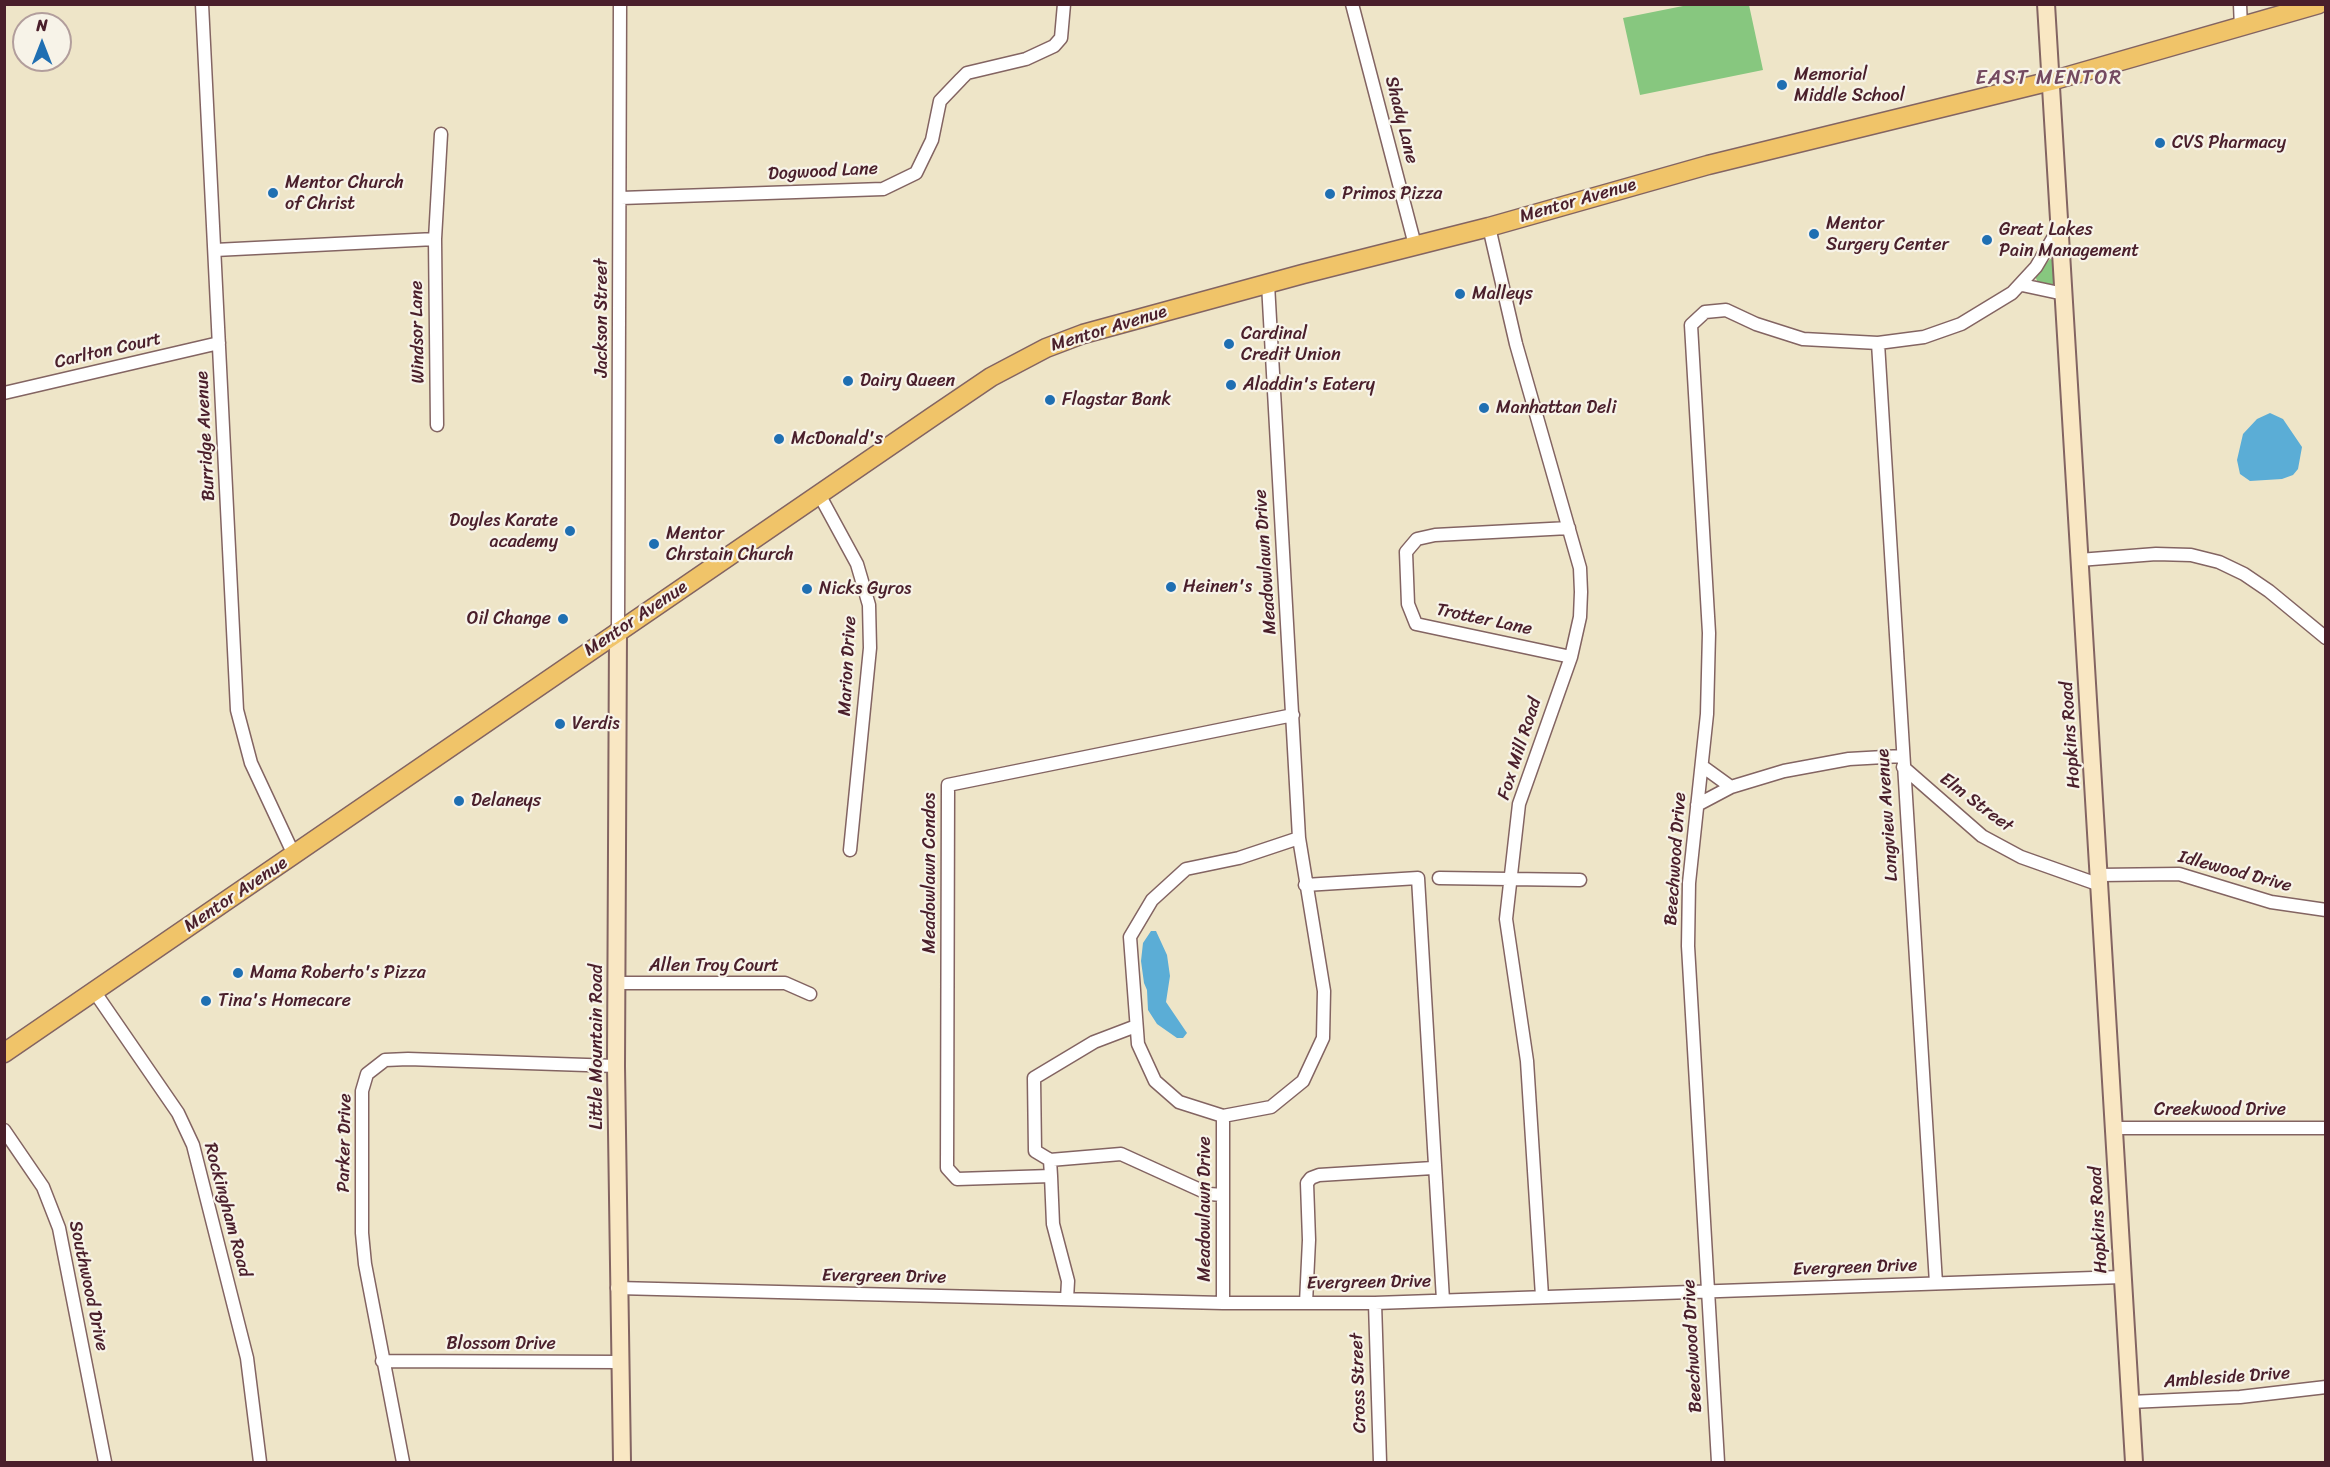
<!DOCTYPE html>
<style>
body{margin:0}
#map{position:relative;width:2330px;height:1467px;overflow:hidden;background:#eee5c8;font-family:Sriracha,sans-serif}
canvas{display:block}
.frame{position:absolute;inset:0;border:6px solid #4a1f2b;pointer-events:none}
.north{position:absolute;left:12px;top:12px;width:60px;height:60px;box-sizing:border-box;background:#f7f3e8;border:2px solid #b29e9c;border-radius:50%;rotate:0deg;font-size:16px;font-weight:700;line-height:24px;text-align:center;color:#4a1f2b}
.north::after{content:'';display:block;margin:auto;width:21px;height:27px;background:#1f6fb2;clip-path:polygon(50% 0,100% 100%,50% 72%,0 100%)}
</style>
<div id="map">
<canvas width="2330" height="1467"></canvas>
<div class="frame"></div>
<div class="north">N</div>
</div>
<script>
const ctx = document.querySelector('canvas').getContext('2d');
ctx.lineJoin = 'round';
function fillPath(path, color) {
  ctx.fillStyle = color;
  ctx.fill(path, 'evenodd');
}
function shape(rows) {
  const path = new Path2D();
  for (const r of rows) {
    path.moveTo(r[0], r[1]);
    for (let i = 2; i < r.length; i += 2) path.lineTo(r[i], r[i + 1]);
  }
  return path;
}
function stroke(path, color, width, dash) {
  ctx.strokeStyle = color;
  ctx.lineWidth = width;
  ctx.lineCap = dash ? 'butt' : 'round';
  ctx.setLineDash(dash || []);
  ctx.stroke(path);
}
function label(font, color, halo, rows, align = 'center') {
  ctx.font = font + ' Sriracha,sans-serif';
  ctx.lineWidth = 4.5;
  ctx.setLineDash([]);
  ctx.textBaseline = 'middle';
  ctx.strokeStyle = halo;
  ctx.fillStyle = color;
  for (const [text, x, y, turn = 0] of rows) {
    ctx.save();
    ctx.translate(x, y);
    ctx.rotate((+turn || 0) * Math.PI / 180);
    ctx.textAlign = isNaN(turn) ? turn : align;
    if (halo) ctx.strokeText(text, 0, 0);
    ctx.fillText(text, 0, 0);
    ctx.restore();
  }
}
fillPath(shape([
 [1688,5,1749,5,1763,70,1640,95,1623,18],
 [2050,259,2053,260,2055,283,2050,286,2038,283,2035,276]
]), '#87c77f');
fillPath(shape([
 [2270,413,2283,419,2302,447,2298,469,2293,475,2282,479,2250,481,2240,474,2237,460,2243,434,2257,419],
 [1151,931,1156,931,1167,955,1170,976,1166,1002,1187,1033,1183,1038,1177,1038,1157,1024,1148,1010,1147,990,1144,983,1141,961,1143,943]
]), '#5badd6');
const street = shape([
 [202,4,237,710,251,763,294,855],
 [1352,4,1415,245],
 [2240,4,2241,28],
 [621,198,883,189,916,173,932,140,940,101,961,79,967,73,1026,59,1054,46,1061,38,1064,4],
 [1489,227,1516,344,1580,568,1581,592,1580,617,1571,657,1519,804,1506,919,1527,1061,1542,1296],
 [215,250,435,239],
 [1268,284,1299,838,1324,991,1323,1038,1303,1081,1271,1107,1223,1116,1179,1102,1155,1081,1138,1044,1130,937,1152,900,1186,869,1239,858,1299,838],
 [2022,285,2064,294],
 [1878,343,1936,1283],
 [4,393,219,343],
 [437,425,435,239,441,134],
 [820,496,857,564,869,605,870,648,850,850],
 [1569,528,1435,535,1417,539,1406,552,1408,604,1416,624,1571,657],
 [2079,560,2156,554,2191,555,2219,562,2244,574,2269,591,2326,638],
 [618,631,620,4],
 [1702,766,1731,787],
 [1903,767,1982,836,2021,857,2100,885],
 [1697,805,1731,787,1784,771,1849,759,1902,756],
 [2099,875,2179,874,2271,902,2326,910],
 [1439,878,1580,880],
 [1305,885,1418,878,1443,1300],
 [616,983,785,983,810,994],
 [94,991,178,1113,193,1145,247,1358,260,1462],
 [1223,1116,1223,1303],
 [2114,1128,2326,1128],
 [4,1130,43,1187,59,1228,105,1462],
 [1050,1160,1035,1151,1034,1078,1094,1042,1136,1026],
 [1051,1176,1053,1224,1068,1281,1067,1299],
 [1223,1195,1209,1194,1121,1154,1050,1160,1051,1176,957,1179,947,1168,948,785,1293,715],
 [617,1288,1223,1303,1375,1303,2122,1277],
 [1306,1303,1309,1240,1307,1183,1311,1178,1319,1175,1433,1168],
 [1375,1303,1380,1462],
 [382,1361,619,1362],
 [2130,1402,2240,1397,2326,1387],
 [403,1462,365,1264,362,1233,362,1091,367,1074,385,1060,408,1059,616,1066],
 [1718,1462,1688,946,1689,883,1707,714,1709,633,1691,325,1705,312,1726,310,1756,324,1803,339,1878,343,1924,337,1961,324,2012,293,2036,267,2059,228]
]);
const secondary = shape([
 [2046,4,2134,1462],
 [618,631,616,1066,622,1462]
]);
const primary = shape([
 [4,1053,932,417,991,377,1046,348,1083,334,1303,274,1489,227,1708,165,2051,81,2319,4]
]);
stroke(street, '#836462', 15);
stroke(secondary, '#836462', 20);
stroke(primary, '#836462', 21);
stroke(street, '#fff', 12);
stroke(secondary, '#f9e7c3', 16);
stroke(primary, '#f0c469', 18);
for (const [x, y, r, color] of [
 [1782,85,6,"#1f6fb2"],
 [2160,143,6,"#1f6fb2"],
 [273,193,6,"#1f6fb2"],
 [1330,194,6,"#1f6fb2"],
 [1814,234,6,"#1f6fb2"],
 [1987,240,6,"#1f6fb2"],
 [1460,294,6,"#1f6fb2"],
 [1229,344,6,"#1f6fb2"],
 [848,381,6,"#1f6fb2"],
 [1231,385,6,"#1f6fb2"],
 [1050,400,6,"#1f6fb2"],
 [1484,408,6,"#1f6fb2"],
 [779,439,6,"#1f6fb2"],
 [570,531,6,"#1f6fb2"],
 [654,544,6,"#1f6fb2"],
 [1171,587,6,"#1f6fb2"],
 [807,589,6,"#1f6fb2"],
 [563,619,6,"#1f6fb2"],
 [560,724,6,"#1f6fb2"],
 [459,801,6,"#1f6fb2"],
 [238,973,6,"#1f6fb2"],
 [206,1001,6,"#1f6fb2"]
]) {
  const dot = new Path2D();
  dot.arc(x, y, r, 0, 2 * Math.PI);
  ctx.fillStyle = color;
  ctx.fill(dot);
  stroke(dot, '#f7f3e8', 2);
}
label('18px', '#4a1f2b', '#f7f3e8', [
 ["Memorial",1794,75],
 ["Middle School",1794,96],
 ["CVS Pharmacy",2172,143],
 ["Mentor Church",285,183],
 ["of Christ",285,204],
 ["Primos Pizza",1342,194],
 ["Mentor",1826,224],
 ["Surgery Center",1826,245],
 ["Great Lakes",1999,230],
 ["Pain Management",1999,251],
 ["Malleys",1472,294],
 ["Cardinal",1241,334],
 ["Credit Union",1241,355],
 ["Dairy Queen",860,381],
 ["Aladdin's Eatery",1243,385],
 ["Flagstar Bank",1062,400],
 ["Manhattan Deli",1496,408],
 ["McDonald's",791,439],
 ["Doyles Karate",558,521,"right"],
 ["academy",558,542,"right"],
 ["Mentor",666,534],
 ["Chrstain Church",666,555],
 ["Heinen's",1183,587],
 ["Nicks Gyros",819,589],
 ["Oil Change",551,619,"right"],
 ["Verdis",572,724],
 ["Delaneys",471,801],
 ["Mama Roberto's Pizza",250,973],
 ["Tina's Homecare",218,1001]
], 'left');
label('18px', '#4a1f2b', '#f7f3e8', [
 ["Shady Lane",1401,120,76],
 ["Dogwood Lane",823,172,-3],
 ["Mentor Avenue",1578,201,-16],
 ["Jackson Street",602,318,-90],
 ["Mentor Avenue",1109,329,-17],
 ["Windsor Lane",418,332,-91],
 ["Carlton Court",108,351,-13],
 ["Burridge Avenue",206,436,-93],
 ["Meadowlawn Drive",1266,562,-94],
 ["Mentor Avenue",636,619,-34],
 ["Trotter Lane",1484,620,12],
 ["Marion Drive",848,666,-87],
 ["Hopkins Road",2071,735,-94],
 ["Fox Mill Road",1520,749,-72],
 ["Elm Street",1976,803,37],
 ["Longview Avenue",1888,815,-94],
 ["Beechwood Drive",1676,859,-86],
 ["Idlewood Drive",2235,872,15],
 ["Meadowlawn Condos",930,873,-90],
 ["Mentor Avenue",236,895,-34],
 ["Allen Troy Court",714,966],
 ["Little Mountain Road",597,1047,-90],
 ["Creekwood Drive",2220,1110],
 ["Parker Drive",345,1143,-89],
 ["Meadowlawn Drive",1205,1209,-90],
 ["Rockingham Road",227,1210,75],
 ["Hopkins Road",2099,1220,-93],
 ["Evergreen Drive",1855,1268,-2],
 ["Evergreen Drive",884,1277,1],
 ["Evergreen Drive",1369,1283,-1],
 ["Southwood Drive",88,1286,78],
 ["Blossom Drive",501,1344],
 ["Beechwood Drive",1693,1346,-93],
 ["Ambleside Drive",2227,1378,-4],
 ["Cross Street",1359,1383,-92]
]);
ctx.letterSpacing = '1.5px';
label('20px', '#744a60', '#f7f3e8', [
 ["EAST MENTOR",2049,79]
]);
ctx.letterSpacing = '0px';
</script>
